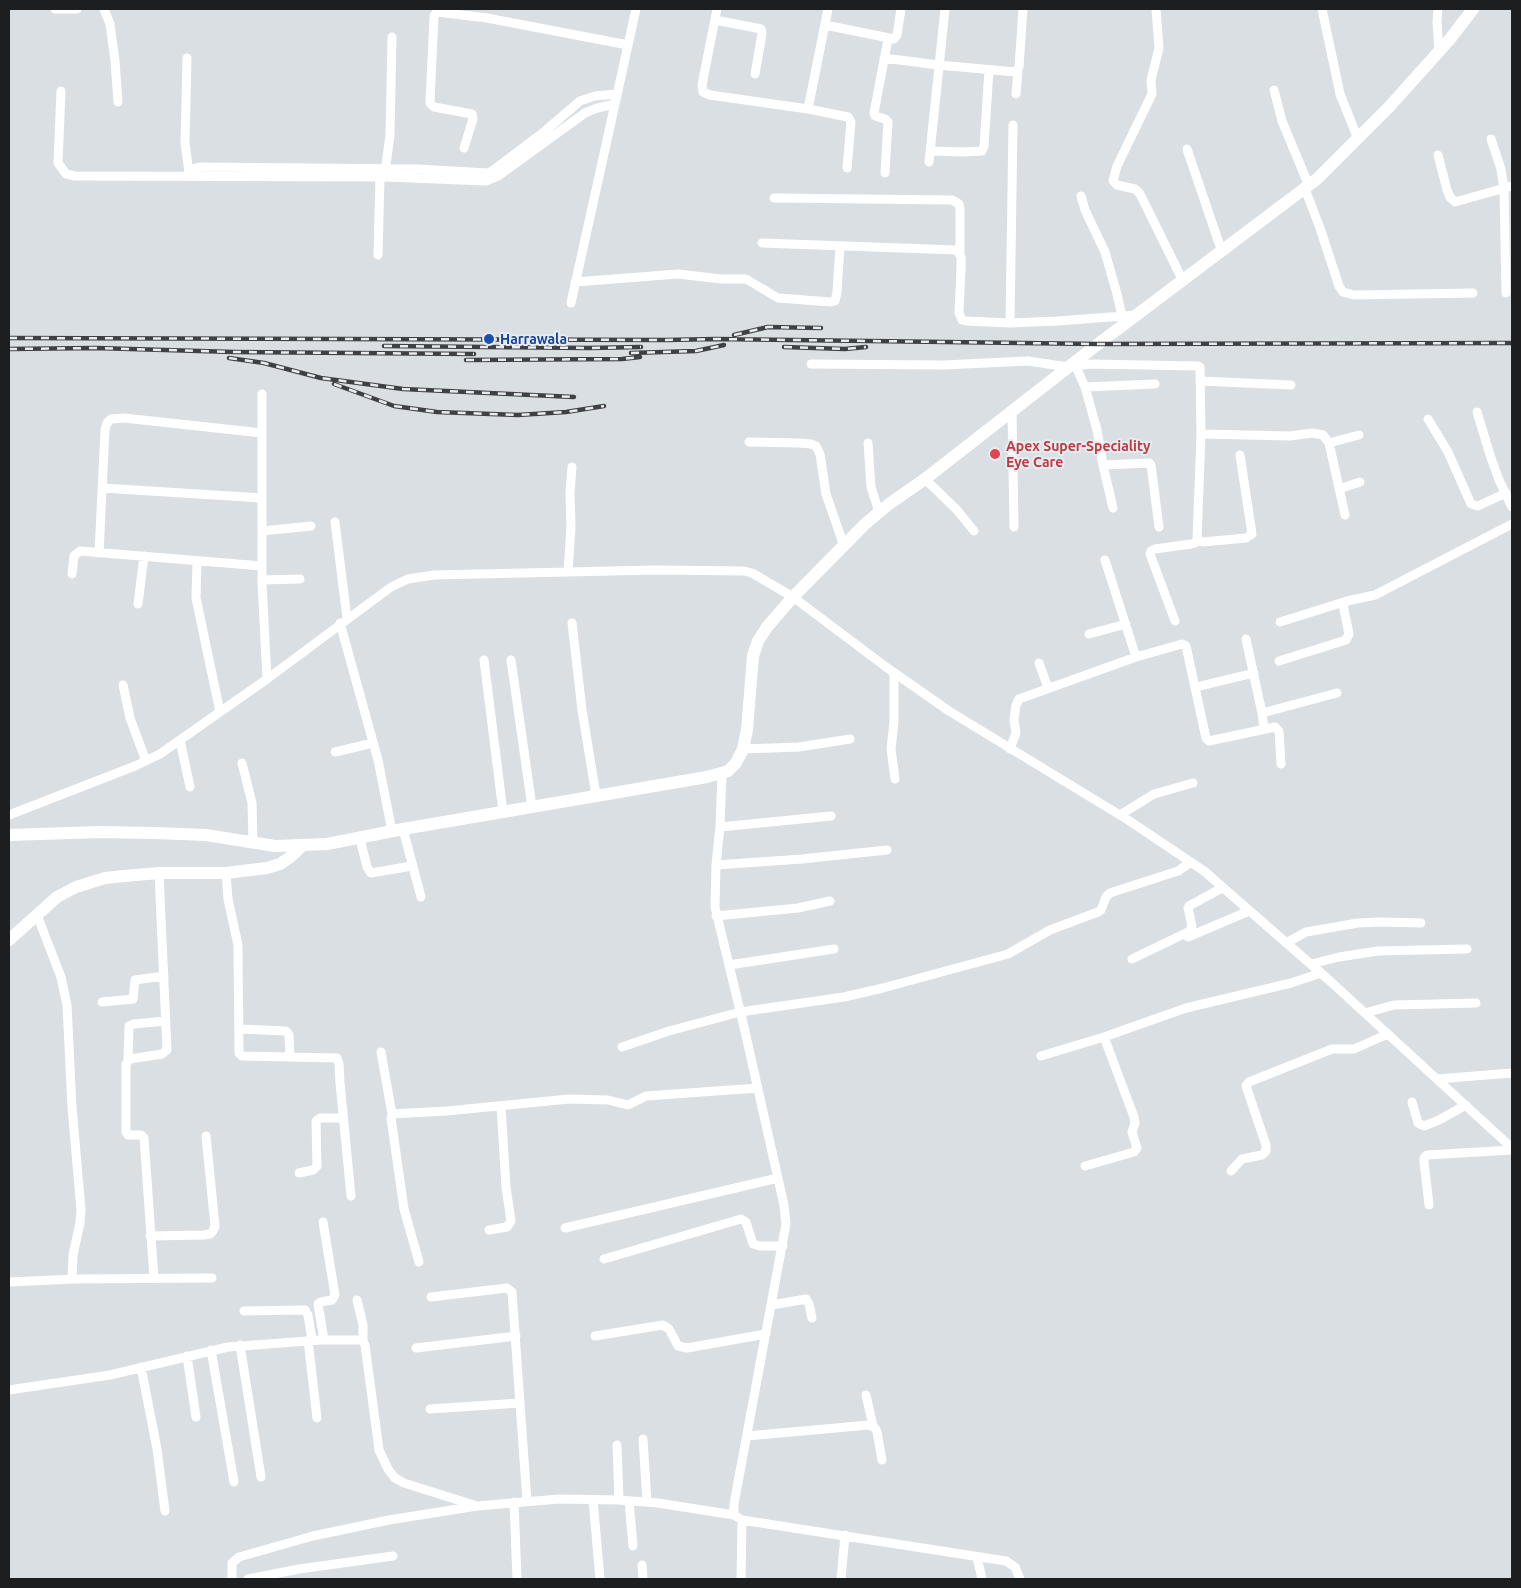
<!DOCTYPE html>
<style>
body{margin:0}
#map{position:relative;width:1521px;height:1588px;overflow:hidden;background:#dadfe4;font-family:Ubuntu,sans-serif}
canvas{display:block}
.frame{position:absolute;inset:0;border:10px solid #1d1e20;pointer-events:none}
</style>
<div id="map">
<canvas width="1521" height="1588"></canvas>
<div class="frame"></div>
</div>
<script>
const ctx = document.querySelector('canvas').getContext('2d');
ctx.lineJoin = 'round';
function shape(rows) {
  const path = new Path2D();
  for (const r of rows) {
    path.moveTo(r[0], r[1]);
    for (let i = 2; i < r.length; i += 2) path.lineTo(r[i], r[i + 1]);
  }
  return path;
}
function stroke(path, color, width, dash) {
  ctx.strokeStyle = color;
  ctx.lineWidth = width;
  ctx.lineCap = dash ? 'butt' : 'round';
  ctx.setLineDash(dash || []);
  ctx.stroke(path);
}
function label(font, color, halo, rows, align = 'center') {
  ctx.font = font + ' Ubuntu,sans-serif';
  ctx.lineWidth = 4;
  ctx.setLineDash([]);
  ctx.textBaseline = 'middle';
  ctx.strokeStyle = halo;
  ctx.fillStyle = color;
  for (const [text, x, y, turn = 0] of rows) {
    ctx.save();
    ctx.translate(x, y);
    ctx.rotate((+turn || 0) * Math.PI / 180);
    ctx.textAlign = isNaN(turn) ? turn : align;
    if (halo) ctx.strokeText(text, 0, 0);
    ctx.fillText(text, 0, 0);
    ctx.restore();
  }
}
stroke(shape([
 [55,9,77,9],
 [104,9,110,24,115,61,118,102],
 [717,9,702,85,703,92,710,95,808,109,848,117,851,122,847,168],
 [1156,9,1159,48,1151,80,1152,94,1117,166,1113,181,1117,185,1135,189,1140,194,1183,281],
 [1322,9,1340,94,1358,139],
 [1438,9,1437,22,1439,51],
 [715,20,761,29,762,34,755,74],
 [825,25,894,39,897,35,901,9],
 [187,58,185,143,189,173],
 [884,58,938,65,1016,72,1019,67,1023,9],
 [1274,90,1282,121,1309,186],
 [61,91,58,163,66,174,75,176,386,177,486,181,498,176,585,113,597,108,615,104],
 [1016,94,1018,70],
 [808,109,828,9],
 [1491,139,1501,169,1504,189,1506,293],
 [464,148,473,119,472,114,434,107,430,103,434,16,437,12,487,18,628,45],
 [1187,149,1222,252],
 [930,151,963,152,982,151,984,146,989,70],
 [1438,155,1447,190,1450,197,1455,202,1512,186],
 [929,162,945,9],
 [885,173,888,122,885,119,875,116,874,113,888,39],
 [186,176,193,169,199,167,417,169,488,173,492,171,545,131,580,101,595,96,617,94],
 [1305,189,1320,228,1339,286,1343,292,1354,295,1473,293],
 [1081,196,1085,210,1105,252,1117,294,1122,316],
 [774,198,952,200,959,204,960,209,960,253],
 [762,243,957,250,961,257,961,269,959,313,962,320,966,321,1010,323,1057,321,1137,315],
 [378,255,380,177,386,165,390,135,392,37],
 [575,282,678,274,721,279,746,279,778,298,831,302,835,301,837,292,840,246],
 [571,303,636,9],
 [1010,323,1013,125],
 [811,364,944,365,1028,361,1068,367,1090,364,1198,366,1200,367,1201,434,1197,540,1195,543,1191,544,1155,549,1151,551,1150,554,1175,621],
 [1076,367,1085,387,1097,430,1103,465,1113,508],
 [1200,381,1291,385],
 [1085,387,1155,384],
 [262,394,262,583,267,679],
 [1012,412,1014,527],
 [1477,412,1490,455,1499,480,1512,507],
 [1428,419,1448,452,1471,504,1478,506,1506,493],
 [1201,434,1290,436,1312,433,1323,435,1329,443,1345,515],
 [749,442,799,443,811,444,816,446,820,454,826,494,844,546],
 [868,443,871,487,879,512],
 [1329,443,1359,435],
 [1103,465,1149,463,1151,465,1159,527],
 [925,479,957,510,974,531],
 [102,488,262,498],
 [1339,489,1360,482],
 [335,522,347,618],
 [262,531,311,526],
 [1197,540,1203,542,1246,538,1252,534,1240,455],
 [99,553,105,430,107,423,111,419,124,418,262,433],
 [1105,560,1136,657],
 [197,561,196,598,220,712],
 [568,572,571,527,570,493,572,467],
 [72,574,74,556,80,551,262,566],
 [262,580,300,579],
 [138,604,144,556],
 [1280,622,1344,602],
 [340,623,378,760,392,831],
 [572,623,582,710,596,795],
 [1089,634,1126,624],
 [1246,639,1262,713,1264,729],
 [484,660,503,812],
 [511,660,532,807],
 [1279,661,1346,640,1349,634,1343,605,1347,601,1375,595,1512,524],
 [1039,663,1048,688],
 [894,673,894,722,891,749,895,779],
 [123,685,130,718,146,761],
 [1196,687,1254,673],
 [1262,713,1337,693],
 [180,740,190,787],
 [743,749,799,747,850,739],
 [1010,749,1016,733,1014,720,1016,705,1019,699,1136,657,1182,644,1186,646,1206,738,1209,741,1275,727,1279,731,1281,764],
 [335,752,373,743],
 [242,763,252,803,253,843],
 [722,774,720,827,716,865,715,907,744,1027,784,1205,786,1224,734,1504,734,1515,742,1520,1006,1561,1015,1567,1020,1579],
 [9,815,135,766,160,754,267,679,391,587,408,579,434,575,568,572,655,570,744,571,752,573,793,597,886,667,949,711,1128,820,1204,871,1330,981,1512,1148],
 [1120,815,1154,794,1193,783],
 [720,827,831,816],
 [403,829,421,897],
 [360,839,367,867,371,873,412,866],
 [716,865,802,859,887,850],
 [226,873,228,899,238,945,239,1053,242,1056,337,1058,339,1064,340,1083,351,1196],
 [37,915,61,977,67,1005,72,1107,81,1210,80,1223,73,1255,72,1279],
 [716,916,798,908,830,901],
 [1188,937,1249,911],
 [1286,943,1306,932,1358,923,1380,922,1421,923],
 [1132,959,1190,931,1192,926,1188,908,1189,906,1222,888],
 [1311,964,1339,957,1378,951,1467,949],
 [729,965,834,949],
 [102,1002,133,999,135,980,164,976],
 [1365,1013,1394,1005,1476,1003],
 [239,1029,286,1031,289,1035,290,1057],
 [622,1047,669,1031,740,1012,844,997,883,988,1008,954,1050,930,1098,912,1101,910,1106,897,1110,893,1178,871,1191,862],
 [381,1052,392,1114],
 [1041,1056,1104,1037,1186,1008,1291,983,1321,973],
 [128,1060,129,1026,134,1024,166,1021],
 [1437,1079,1512,1073],
 [1412,1102,1418,1123,1424,1126,1439,1120,1466,1105],
 [1085,1166,1134,1152,1137,1148,1132,1132,1135,1123,1134,1117,1104,1037],
 [1231,1171,1242,1159,1262,1155,1266,1151,1266,1145,1246,1086,1249,1082,1332,1049,1354,1049,1388,1034],
 [299,1173,313,1170,317,1166,316,1121,320,1118,343,1118],
 [1429,1205,1424,1162,1424,1158,1427,1155,1512,1150],
 [323,1222,335,1295,332,1300,321,1302,318,1304,324,1340],
 [565,1228,778,1178],
 [489,1230,507,1227,511,1221,506,1187,501,1106],
 [150,1236,204,1235,210,1234,213,1231,215,1226,206,1136],
 [604,1259,741,1219,746,1222,753,1244,760,1246,783,1246],
 [419,1262,404,1209,391,1118,392,1114,447,1111,569,1099,608,1100,628,1105,646,1096,758,1088],
 [154,1278,144,1138,141,1135,128,1135,126,1132,126,1064,130,1059,162,1054,167,1050,159,873],
 [9,1282,75,1279,212,1278],
 [431,1297,507,1288,512,1292,527,1501],
 [357,1300,363,1325,363,1341],
 [772,1305,806,1299,809,1304,812,1318],
 [244,1311,305,1310,308,1315,312,1340],
 [595,1336,663,1325,669,1329,678,1346,687,1348,766,1334],
 [308,1340,317,1418],
 [240,1345,261,1477],
 [416,1348,516,1336],
 [211,1350,234,1482],
 [187,1356,196,1417],
 [141,1367,157,1449,165,1511],
 [9,1390,110,1375,228,1347,321,1340,362,1340,365,1345,379,1450,388,1469,395,1478,404,1483,477,1506],
 [866,1395,873,1426],
 [430,1409,520,1403],
 [747,1436,869,1425,875,1428,877,1432,882,1460],
 [643,1439,647,1502],
 [617,1445,619,1500],
 [593,1500,600,1579],
 [629,1501,633,1546],
 [514,1502,517,1579],
 [977,1557,982,1579],
 [642,1565,643,1579],
 [232,1579,232,1563,239,1557,313,1536,389,1520,477,1506,559,1499,619,1500,658,1503,734,1515],
 [248,1579,299,1569,393,1556],
 [741,1579,742,1520],
 [841,1579,845,1535]
]), '#fff', 9);
stroke(shape([
 [9,835,101,832,155,833,206,835,275,846,327,844,403,829,707,777,728,771,736,763,743,749,747,730,753,656,758,641,767,627,793,597,865,524,889,504,925,479,1098,344,1317,179,1390,106,1450,39,1473,9],
 [9,940,57,897,76,887,105,878,124,876,159,873,226,873,267,868,280,864,289,858,302,846]
]), '#fff', 12);
const rail = shape([
 [734,335,768,327,821,328],
 [9,338,666,340,716,339,1098,344,1512,343],
 [384,346,589,348,641,347],
 [784,347,845,349,866,347],
 [9,349,96,348,234,352,474,354],
 [631,353,696,351,724,345],
 [229,358,264,363,321,378,403,389,574,397],
 [466,360,622,359,640,357],
 [334,384,394,406,437,412,518,415,566,412,604,406]
]);
stroke(rail, '#3f4043', 4.5);
stroke(rail, '#e7ecf1', 2.5, [8]);
for (const [x, y, r, color] of [
 [489,339,6,"#1a4fb4"],
 [995,454,6,"#e0444e"]
]) {
  const dot = new Path2D();
  dot.arc(x, y, r, 0, 2 * Math.PI);
  ctx.fillStyle = color;
  ctx.fill(dot);
  stroke(dot, '#e7ecf1', 2);
}
label('bold 14px', '#164399', '#e7ecf1', [
 ["Harrawala",500,339]
], 'left');
label('bold 14px', '#be3a42', '#e7ecf1', [
 ["Apex Super-Speciality",1006,446],
 ["Eye Care",1006,462]
], 'left');
</script>
